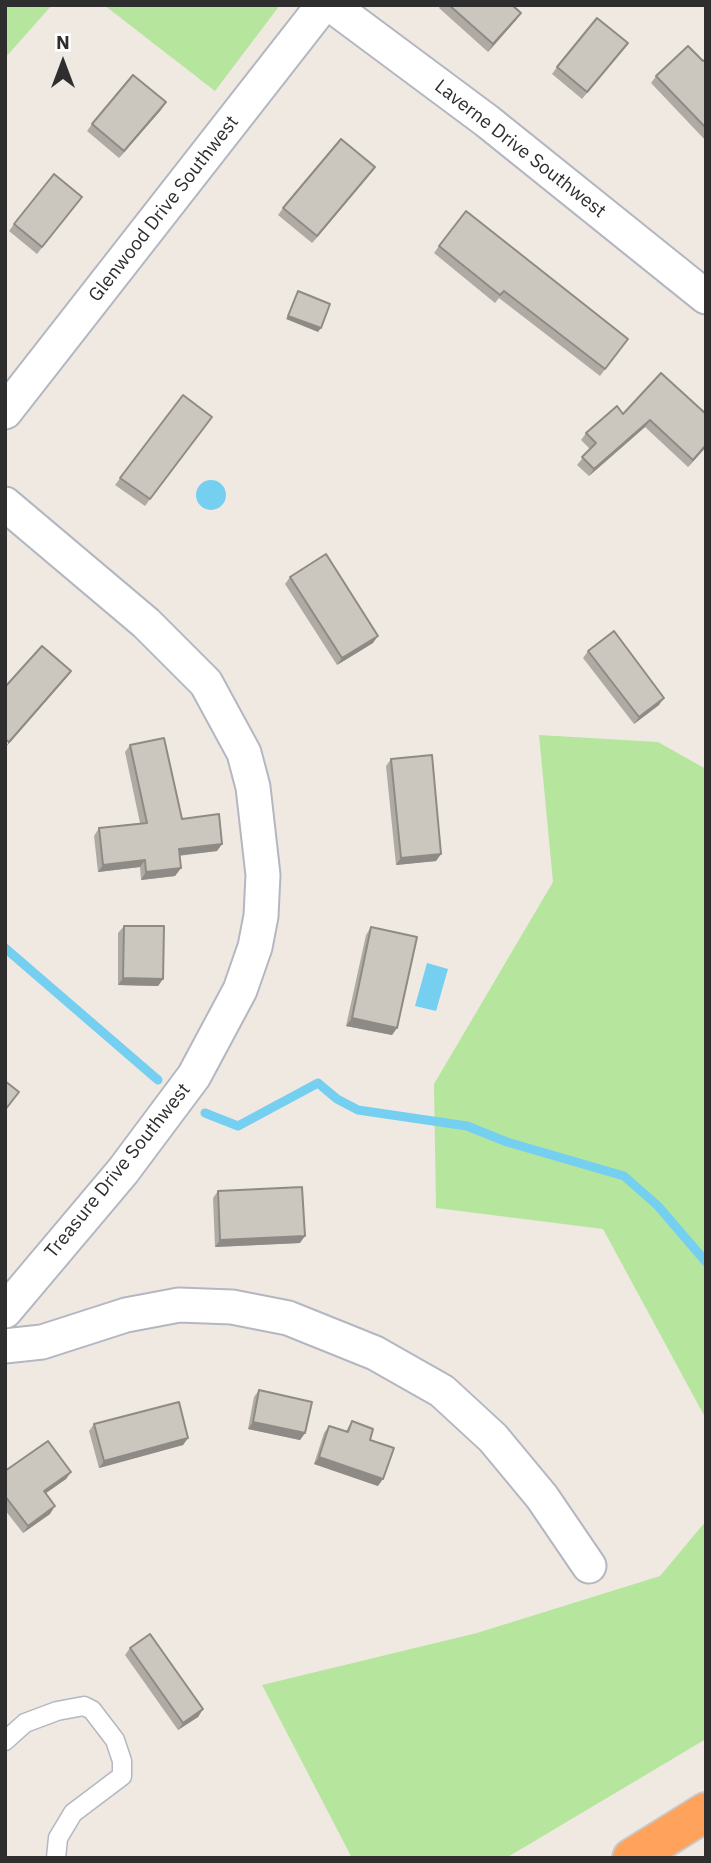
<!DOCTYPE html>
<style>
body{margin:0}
#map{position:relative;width:711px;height:1863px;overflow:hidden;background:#efe9e1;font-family:"IBM Plex Sans",sans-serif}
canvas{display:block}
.frame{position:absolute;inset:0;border:7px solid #2e2e2e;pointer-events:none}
.north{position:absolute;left:28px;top:28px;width:70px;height:70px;-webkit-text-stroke:5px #fff;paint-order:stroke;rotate:0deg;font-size:19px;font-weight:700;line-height:28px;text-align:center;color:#2e2e2e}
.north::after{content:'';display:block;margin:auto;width:24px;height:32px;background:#2e2e2e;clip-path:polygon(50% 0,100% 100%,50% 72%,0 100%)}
</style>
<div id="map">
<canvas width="711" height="1863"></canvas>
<div class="frame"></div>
<div class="north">N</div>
</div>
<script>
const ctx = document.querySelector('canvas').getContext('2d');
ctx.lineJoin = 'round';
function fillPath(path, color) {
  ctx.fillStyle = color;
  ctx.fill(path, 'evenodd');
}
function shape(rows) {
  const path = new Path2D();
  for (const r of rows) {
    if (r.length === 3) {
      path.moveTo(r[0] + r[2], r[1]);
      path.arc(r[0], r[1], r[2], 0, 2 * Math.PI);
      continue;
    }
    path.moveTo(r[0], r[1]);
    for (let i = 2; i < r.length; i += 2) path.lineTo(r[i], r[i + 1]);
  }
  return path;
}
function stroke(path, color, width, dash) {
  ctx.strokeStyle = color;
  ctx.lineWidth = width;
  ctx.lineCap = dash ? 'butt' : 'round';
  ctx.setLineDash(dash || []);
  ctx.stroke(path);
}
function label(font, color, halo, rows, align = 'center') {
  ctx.font = font + ' "IBM Plex Sans",sans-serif';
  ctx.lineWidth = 5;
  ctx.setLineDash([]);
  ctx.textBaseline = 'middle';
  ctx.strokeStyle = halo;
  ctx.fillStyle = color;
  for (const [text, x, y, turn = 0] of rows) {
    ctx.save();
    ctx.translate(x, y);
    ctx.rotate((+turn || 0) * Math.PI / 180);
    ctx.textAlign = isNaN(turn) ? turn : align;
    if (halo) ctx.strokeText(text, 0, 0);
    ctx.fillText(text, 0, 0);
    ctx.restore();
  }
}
fillPath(shape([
 [5,5,52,5,5,58],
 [104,5,280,5,215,91],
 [539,735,658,742,706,769,706,1419,603,1229,436,1208,434,1084,553,882],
 [706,1521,706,1739,506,1858,352,1858,262,1685,477,1633,660,1576]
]), '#b6e59e');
fillPath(shape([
 [211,495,15],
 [427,963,448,969,436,1011,415,1006]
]), '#75cff0');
stroke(shape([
 [5,948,158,1080],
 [205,1113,238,1126,318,1083,337,1099,358,1110,467,1126,507,1142,624,1176,658,1206,706,1262]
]), '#75cff0', 9);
const lane = shape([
 [5,1741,25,1723,57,1711,84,1706,92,1710,115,1740,122,1761,122,1776,73,1813,58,1838,56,1858]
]);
const street = shape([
 [331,5,487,121,706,297],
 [5,412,323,5],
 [5,504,146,623,206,683,244,753,253,787,263,875,261,916,255,947,240,990,194,1076,123,1171,5,1311],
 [5,1346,42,1342,126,1315,179,1305,232,1307,288,1318,375,1353,442,1391,493,1438,542,1497,589,1566]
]);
const highway = shape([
 [632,1858,706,1812]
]);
stroke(lane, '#b4b7c1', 21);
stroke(street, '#b4b7c1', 37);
stroke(highway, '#c9c9c9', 42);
stroke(lane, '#fff', 18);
stroke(street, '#fff', 33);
stroke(highway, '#ffa35c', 38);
fillPath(shape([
 [441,5,512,5,516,20,488,52,439,8],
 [623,50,582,99,552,74,557,67],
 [706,59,706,141,651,83,656,76,703,61],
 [166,102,119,158,87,131,92,124],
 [370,174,312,243,278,215,283,208],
 [77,204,37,254,9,231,14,224],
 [439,246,628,339,600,376,499,298,495,303,434,253],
 [183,395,212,417,145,506,115,485],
 [623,414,706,414,706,447,688,467,645,427,589,476,577,465,590,449,581,440,586,433],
 [290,577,373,643,337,665,285,584],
 [588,651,659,705,634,724,583,658],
 [130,745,182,819,222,844,217,851,179,856,181,868,175,876,141,880,140,867,98,872,94,836,99,828,140,823,125,752],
 [391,759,441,854,436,861,396,865,386,766],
 [124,926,163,979,158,986,118,985,118,933],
 [371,927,397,1028,392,1035,346,1026,366,935],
 [218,1191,300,1243,215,1247,213,1198],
 [259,1390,305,1433,300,1440,248,1429,254,1397],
 [352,1421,370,1440,378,1486,314,1464,324,1433,329,1426,346,1431],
 [94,1424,188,1438,183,1445,99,1468,89,1431],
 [5,1471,71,1472,66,1479,46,1493,50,1514,23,1533,5,1510],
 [130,1648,203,1709,198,1717,178,1730,125,1655]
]), '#afaba4');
fillPath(shape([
 [521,13,516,20,488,52,493,44],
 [166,102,161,110,119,158,124,151],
 [375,167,370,174,312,243,317,236],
 [288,316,321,328,318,332,286,319],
 [650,420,645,427,589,476,594,469],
 [706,445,706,447,688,467,693,460],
 [378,636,373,643,337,665,342,658],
 [71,671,66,678,5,748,9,742],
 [664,698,659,705,634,724,639,717],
 [222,844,217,851,173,856,179,849],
 [441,854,436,861,396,865,401,858],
 [145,860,140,867,98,872,103,865],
 [181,868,175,876,141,880,146,872],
 [123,978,163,979,158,986,118,985],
 [352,1018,397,1028,392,1035,346,1026],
 [305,1236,300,1243,215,1247,220,1240],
 [253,1422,305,1433,300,1440,248,1429],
 [188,1438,183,1445,99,1468,104,1461],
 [319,1457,383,1479,378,1486,314,1464],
 [71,1472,66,1479,39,1498,44,1491],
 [55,1506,50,1514,23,1533,28,1526],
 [203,1709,198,1717,178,1730,183,1723]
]), '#8e8b86');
const building = shape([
 [449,5,512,5,521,13,493,44,449,5],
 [597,18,628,43,587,92,557,67,597,18],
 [688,46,703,61,706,59,706,128,656,76,688,46],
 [133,75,166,102,124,151,92,124,133,75],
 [341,139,375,167,317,236,283,208,341,139],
 [54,174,82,197,42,247,14,224,54,174],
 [466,211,628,339,605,369,504,291,500,295,439,246,466,211],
 [298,291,330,304,321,328,288,316,298,291],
 [661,373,706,414,706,445,693,460,650,420,594,469,582,457,596,443,586,433,617,406,623,414,661,373],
 [183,395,212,417,150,499,120,478,183,395],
 [326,554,378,636,342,658,290,577,326,554],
 [614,631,664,698,639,717,588,651,614,631],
 [42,646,71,671,9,742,5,739,5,687,42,646],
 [164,738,182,819,219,814,222,844,179,849,181,868,146,872,145,860,103,865,99,828,147,823,130,745,164,738],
 [432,755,441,854,401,858,391,759,432,755],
 [124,926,164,926,163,979,123,978,124,926],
 [371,927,417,937,397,1028,352,1018,371,927],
 [5,1081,19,1092,5,1110,5,1081],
 [302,1187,305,1236,220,1240,218,1191,302,1187],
 [259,1390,312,1402,305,1433,253,1422,259,1390],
 [179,1402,188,1438,104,1461,94,1424,179,1402],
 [352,1421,373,1429,370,1440,394,1448,383,1479,319,1457,329,1426,348,1432,352,1421],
 [48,1441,71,1472,44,1491,55,1506,28,1526,5,1496,5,1471,48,1441],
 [150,1634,203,1709,183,1723,130,1648,150,1634]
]);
fillPath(building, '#cbc7bf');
stroke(building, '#8e8b86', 2);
label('19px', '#2e2e2e', '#fff', [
 ["Laverne Drive Southwest",520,149,38],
 ["Glenwood Drive Southwest",164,209,-52],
 ["Treasure Drive Southwest",118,1171,-51]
]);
</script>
